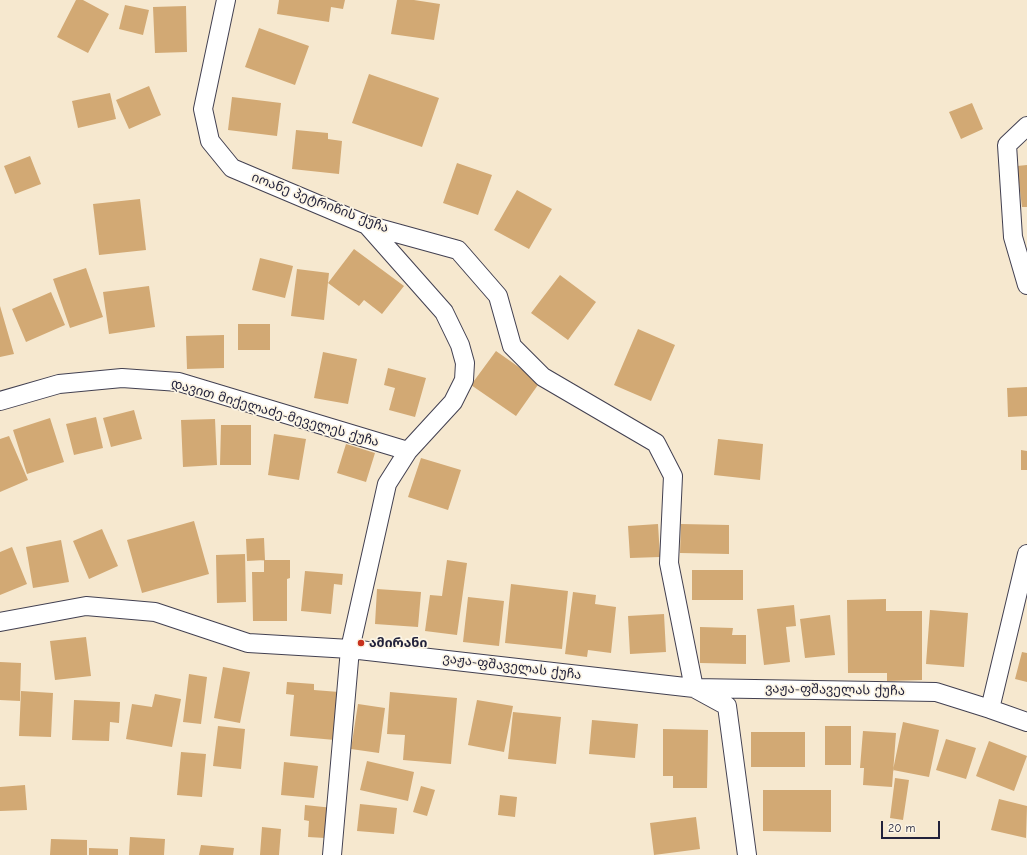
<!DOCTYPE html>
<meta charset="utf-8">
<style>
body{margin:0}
#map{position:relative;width:1027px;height:855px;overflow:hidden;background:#f6e8cf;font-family:"Comic Neue",sans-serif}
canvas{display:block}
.scale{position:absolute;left:881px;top:821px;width:59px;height:18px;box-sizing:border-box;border:2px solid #22223b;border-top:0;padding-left:5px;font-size:12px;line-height:14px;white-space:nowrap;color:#22223b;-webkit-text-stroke:3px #fcf5e5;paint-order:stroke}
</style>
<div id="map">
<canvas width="1027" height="855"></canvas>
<div class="scale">20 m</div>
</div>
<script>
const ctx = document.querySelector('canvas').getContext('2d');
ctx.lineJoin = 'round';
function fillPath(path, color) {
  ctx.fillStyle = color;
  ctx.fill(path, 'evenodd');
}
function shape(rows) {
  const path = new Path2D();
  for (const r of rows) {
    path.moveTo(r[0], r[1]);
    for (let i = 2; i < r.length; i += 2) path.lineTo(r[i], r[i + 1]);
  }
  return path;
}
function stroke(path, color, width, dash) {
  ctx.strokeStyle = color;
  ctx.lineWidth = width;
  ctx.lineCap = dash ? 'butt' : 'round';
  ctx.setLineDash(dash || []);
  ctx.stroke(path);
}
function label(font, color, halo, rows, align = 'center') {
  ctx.font = font + ' "Comic Neue","Noto Sans Georgian",sans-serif';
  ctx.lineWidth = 3.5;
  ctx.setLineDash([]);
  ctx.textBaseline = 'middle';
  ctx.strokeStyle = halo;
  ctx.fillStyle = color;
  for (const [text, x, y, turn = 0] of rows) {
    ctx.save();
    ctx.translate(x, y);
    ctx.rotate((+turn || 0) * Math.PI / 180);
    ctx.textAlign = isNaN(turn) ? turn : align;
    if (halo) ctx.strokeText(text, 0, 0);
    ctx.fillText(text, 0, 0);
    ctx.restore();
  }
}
fillPath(shape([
 [76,0,83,0,109,14,88,53,57,37],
 [279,0,345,0,343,9,331,7,329,22,277,14],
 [397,0,414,0,440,4,434,40,391,34],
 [125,5,149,10,143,35,119,29],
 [186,6,187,52,155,53,153,7],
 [259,28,309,46,295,85,245,67],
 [369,74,439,98,422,147,352,123],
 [149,86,161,115,129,129,116,100],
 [110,93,116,119,78,128,72,101],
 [232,97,281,103,277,136,228,130],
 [972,103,983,129,961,139,949,112],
 [296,130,328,133,328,139,342,141,339,174,292,169],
 [30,156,41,184,15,194,4,166],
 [457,163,492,175,478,215,443,203],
 [1027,165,1027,207,1022,207,1017,166],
 [517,190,552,209,529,249,494,230],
 [140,199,146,250,99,255,93,204],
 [354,249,404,286,382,314,364,300,359,306,328,283],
 [260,258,293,266,285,298,252,290],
 [86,268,103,317,70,328,53,279],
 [297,269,329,273,324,320,291,316],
 [560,275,596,302,568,340,531,313],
 [149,286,155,327,109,334,103,292],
 [51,292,65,325,26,342,12,309],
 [0,306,14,354,0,357],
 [238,324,270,324,270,350,238,350],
 [638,329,675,345,651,401,614,385],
 [224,335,224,368,187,369,186,336],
 [496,351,540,382,516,416,471,385],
 [323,352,357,359,348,404,314,398],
 [388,368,426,378,415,417,389,410,395,388,384,385],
 [1027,387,1027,416,1008,417,1007,388],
 [134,410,142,439,111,447,103,418],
 [96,417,103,448,74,455,66,424],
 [50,418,64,462,27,474,13,430],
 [215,419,217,465,183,467,181,420],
 [221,425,251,425,251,465,220,465],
 [274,434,306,439,299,480,268,475],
 [9,436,28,480,0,492,0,439],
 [718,439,763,444,760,480,714,475],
 [346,444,375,453,366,482,337,473],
 [1021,450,1027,451,1027,470,1021,470],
 [421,458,461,470,448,510,408,497],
 [194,521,209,574,142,593,127,540],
 [658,524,660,557,630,558,628,526],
 [681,524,729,525,729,554,680,553],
 [102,529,118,566,89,579,73,541],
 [264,538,265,560,247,561,246,539],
 [61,540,69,582,33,588,26,547],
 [12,547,27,584,0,595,0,552],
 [245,554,246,602,217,603,216,555],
 [264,560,290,560,290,578,287,579,287,621,253,621,252,572,264,572],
 [447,560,467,563,457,635,425,631,430,595,442,596],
 [692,570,743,570,743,600,692,600],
 [305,571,343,574,342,585,334,584,331,614,301,611],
 [511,584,568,591,562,649,505,643],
 [377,589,421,592,418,627,375,624],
 [573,592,596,595,595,604,616,607,611,653,588,650,587,657,565,654],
 [468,597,504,601,499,646,463,642],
 [886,599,886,611,922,611,922,680,887,681,887,673,848,673,847,600],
 [794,605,796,626,786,627,790,662,764,665,757,609],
 [930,610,968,613,964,667,926,664],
 [664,614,666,652,630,654,628,616],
 [830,615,835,655,805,658,800,619],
 [700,627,733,628,732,635,746,635,746,664,700,663],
 [86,637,91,676,55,680,50,641],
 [1022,652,1027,653,1027,682,1015,679],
 [0,662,21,663,20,701,0,700],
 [223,667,250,672,240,723,214,718],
 [189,674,207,677,201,724,183,722],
 [287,682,314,684,314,690,339,692,335,740,290,736,294,695,286,694],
 [21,691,53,693,51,737,19,736],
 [390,692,457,698,451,764,403,760,405,735,387,734],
 [155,694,181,699,172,747,126,739,132,704,152,707],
 [74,700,120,702,119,723,110,722,109,741,72,740],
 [477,700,513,706,504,752,468,745],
 [358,704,385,708,379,753,351,749],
 [513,712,561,717,556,764,508,759],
 [592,720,638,724,635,758,589,754],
 [903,722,939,730,929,777,893,770],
 [218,726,245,729,241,769,213,766],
 [825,726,851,726,851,765,825,765],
 [663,729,708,730,707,788,673,788,673,776,663,776],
 [863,731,896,733,892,787,863,785,864,768,860,768],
 [751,732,805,732,805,767,751,767],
 [946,739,976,748,966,779,936,770],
 [989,741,1027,756,1014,791,976,776],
 [181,752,206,754,202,797,177,795],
 [367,761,414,772,408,801,360,790],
 [284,762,318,766,314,798,281,795],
 [895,778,909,780,903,820,890,818],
 [25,785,27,810,0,811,0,787],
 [421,786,435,790,427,816,413,812],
 [763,790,831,790,831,832,763,831],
 [500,795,517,797,515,817,498,815],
 [999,799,1027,806,1026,838,991,830],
 [360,804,397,808,394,834,357,831],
 [305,805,333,808,325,838,308,837,309,821,304,820],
 [696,817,700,849,654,855,650,823],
 [262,827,281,829,279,855,260,855],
 [130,837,165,839,164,855,129,855],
 [51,839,87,840,87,855,50,855],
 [201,845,234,848,233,855,199,855],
 [89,848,118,849,118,855,89,855]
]), '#d2a974');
const minor = shape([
 [226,0,203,109,210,141,232,168,367,225,458,250,498,296,512,346,543,377,656,443,673,476,669,563,694,688,727,706,747,855],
 [1027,126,1007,145,1013,237,1027,285],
 [0,401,59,384,122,378,179,382,408,451],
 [0,622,86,606,155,612,248,643,350,649,694,688,936,692,990,709,1027,722],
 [990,709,1027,554],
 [332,855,350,649,387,484,408,451,453,402,464,380,465,363,460,345,444,312,367,225]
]);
stroke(minor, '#424051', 20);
stroke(minor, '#fff', 18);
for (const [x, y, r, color] of [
 [361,643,4,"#c8321e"]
]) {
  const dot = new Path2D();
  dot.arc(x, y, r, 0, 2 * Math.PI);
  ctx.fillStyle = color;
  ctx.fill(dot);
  stroke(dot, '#fcf5e5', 1.5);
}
label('13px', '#22223b', '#fcf5e5', [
 ["იოანე პეტრიწის ქუჩა",320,203,21],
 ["დავით მიქელაძე-მეველეს ქუჩა",275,413,16],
 ["ვაჟა-ფშაველას ქუჩა",512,667,7],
 ["ვაჟა-ფშაველას ქუჩა",835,690,1]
]);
label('bold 13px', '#22223b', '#fcf5e5', [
 ["ამირანი",369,643]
], 'left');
</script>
